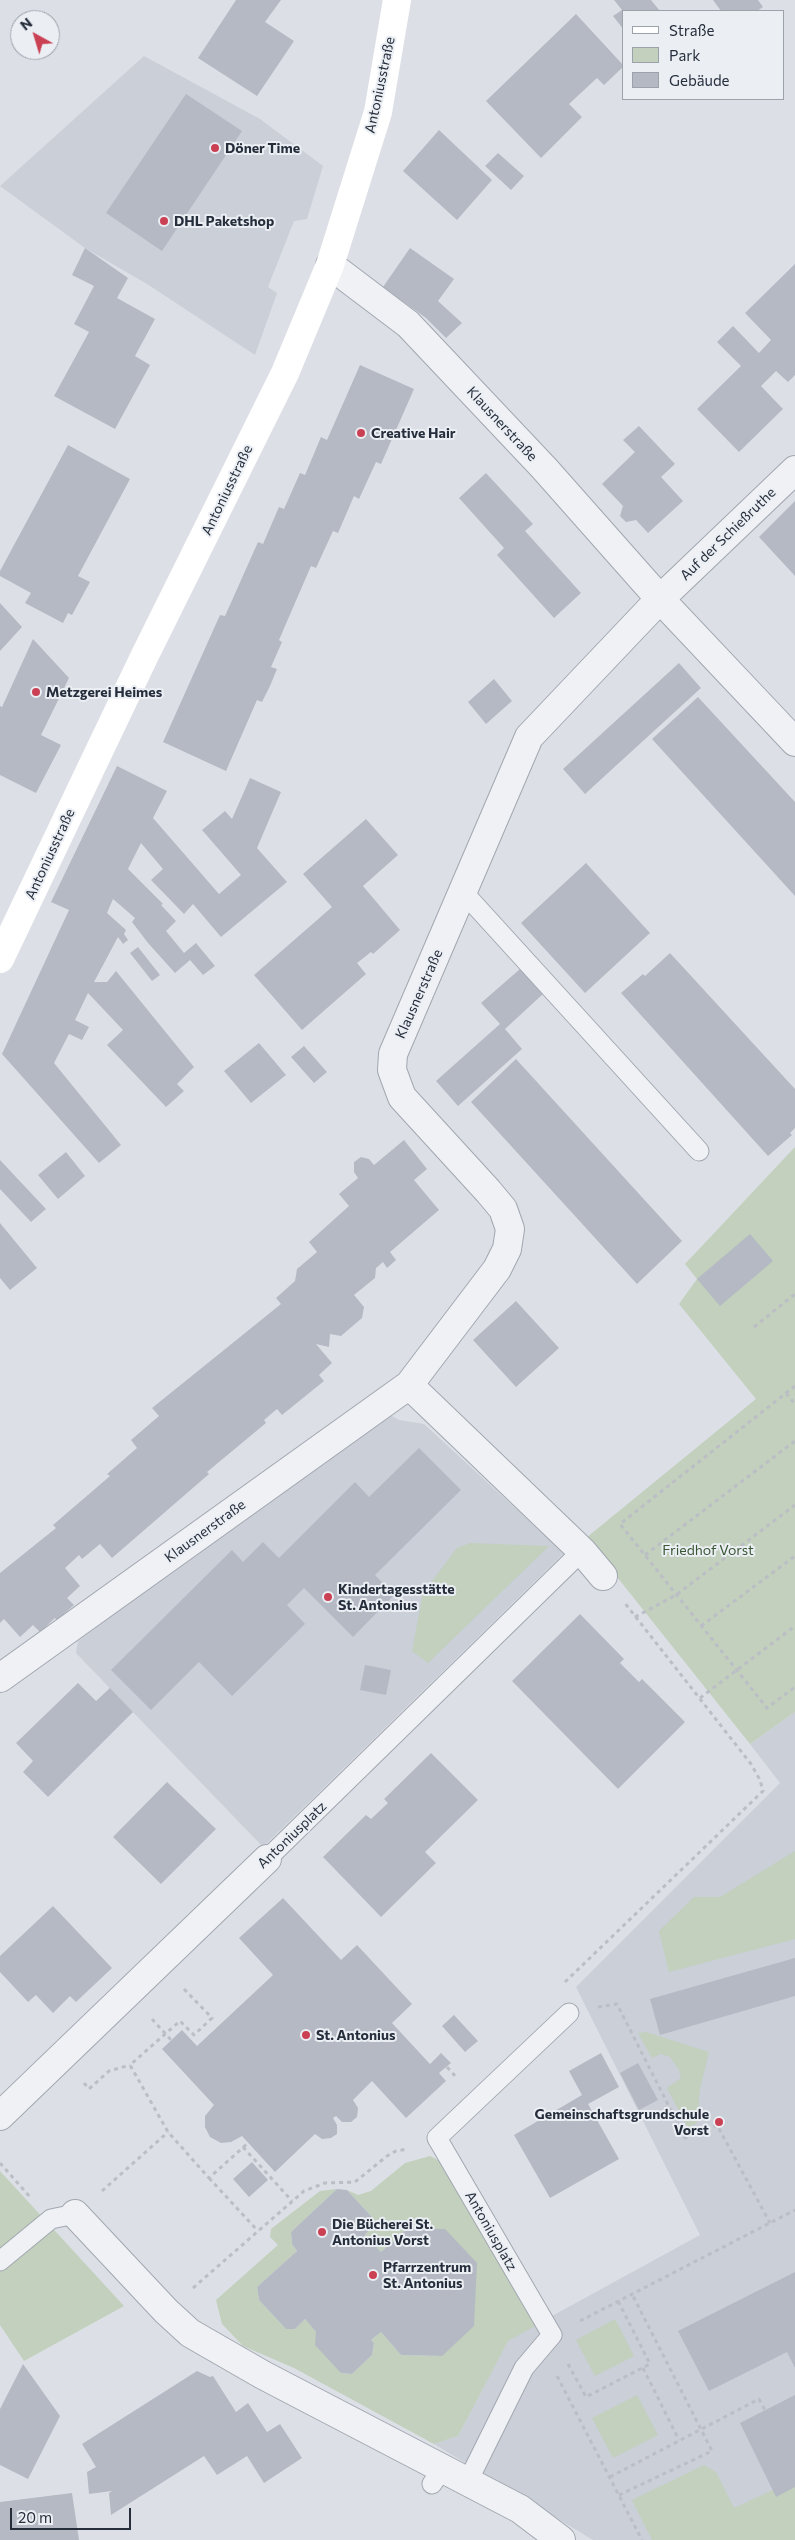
<!DOCTYPE html>
<meta charset="utf-8">
<style>
body{margin:0}
#map{position:relative;width:795px;height:2540px;overflow:hidden;background:#dce0e6;font-family:Commissioner,sans-serif}
canvas{display:block}
.legend{position:absolute;left:622px;top:10px;width:162px;height:90px;box-sizing:border-box;background:#ebeff4;border:1px solid #9ca2aa;margin:0;padding:6px 9px;list-style:none;font-size:15px;color:#262e3c}
.legend li{display:flex;align-items:center;gap:10px;height:25px}
.legend b{width:25px;border:1px solid #9ca2aa}
.north{position:absolute;left:10px;top:10px;width:50px;height:50px;box-sizing:border-box;background:#ebeff4;border:1px solid #9ca2aa;border-radius:50%;rotate:321deg;font-size:14px;font-weight:700;line-height:20px;text-align:center;color:#262e3c}
.north::after{content:'';display:block;margin:auto;width:18px;height:22px;background:#cb4154;clip-path:polygon(50% 0,100% 100%,50% 72%,0 100%)}
.scale{position:absolute;left:10px;top:2508px;width:121px;height:22px;box-sizing:border-box;border:2px solid #262e3c;border-top:0;padding-left:6px;font-size:15px;line-height:18px;white-space:nowrap;color:#262e3c;-webkit-text-stroke:4px #ebeff4;paint-order:stroke}
</style>
<div id="map">
<canvas width="795" height="2540"></canvas>
<ul class="legend">
<li><b style="height:6px;background:#fff"></b>Straße</li>
<li><b style="height:14px;background:#c2d0bd"></b>Park</li>
<li><b style="height:14px;background:#b4b9c3"></b>Gebäude</li>
</ul>
<div class="north">N</div>
<div class="scale">20 m</div>
</div>
<script>
const ctx = document.querySelector('canvas').getContext('2d');
ctx.lineJoin = 'round';
function fillPath(path, color) {
  ctx.fillStyle = color;
  ctx.fill(path, 'evenodd');
}
function shape(rows) {
  const path = new Path2D();
  for (const r of rows) {
    path.moveTo(r[0], r[1]);
    for (let i = 2; i < r.length; i += 2) path.lineTo(r[i], r[i + 1]);
  }
  return path;
}
function stroke(path, color, width, dash) {
  ctx.strokeStyle = color;
  ctx.lineWidth = width;
  ctx.lineCap = dash ? 'butt' : 'round';
  ctx.setLineDash(dash || []);
  ctx.stroke(path);
}
function label(font, color, halo, rows, align = 'center') {
  ctx.font = font + ' Commissioner,sans-serif';
  ctx.lineWidth = 4;
  ctx.setLineDash([]);
  ctx.textBaseline = 'middle';
  ctx.strokeStyle = halo;
  ctx.fillStyle = color;
  for (const [text, x, y, turn = 0] of rows) {
    ctx.save();
    ctx.translate(x, y);
    ctx.rotate((+turn || 0) * Math.PI / 180);
    ctx.textAlign = isNaN(turn) ? turn : align;
    if (halo) ctx.strokeText(text, 0, 0);
    ctx.fillText(text, 0, 0);
    ctx.restore();
  }
}
fillPath(shape([
 [144,56,260,119,323,166,307,219,294,221,268,287,277,293,255,355,147,284,85,248,0,186],
 [385,1412,399,1420,424,1424,564,1553,263,1847,76,1653,78,1641],
 [795,1712,795,2540,593,2540,434,2444,458,2436,508,2340,700,2235,576,1987,780,1783,750,1744]
]), '#cacfd8');
fillPath(shape([
 [795,1147,795,1712,750,1744,586,1538,756,1399,679,1304,697,1279,685,1264],
 [470,1543,549,1546,428,1663,412,1651,423,1593,457,1548],
 [795,1851,795,1939,669,1972,659,1931,694,1897,720,1897],
 [646,2032,709,2052,700,2089,697,2123,688,2128,667,2088,681,2078,679,2070,670,2057,661,2054,652,2058,638,2033],
 [430,2156,440,2161,535,2326,508,2341,458,2436,434,2444,294,2368,243,2346,222,2324,216,2300,278,2245,270,2237,271,2229,320,2191,337,2189,291,2232,292,2244,297,2251,257,2287,259,2300,286,2329,295,2329,305,2319,316,2332,341,2373,352,2374,372,2355,374,2343,371,2340,381,2332,401,2355,442,2356,445,2229,408,2228,381,2252,365,2235,371,2228,371,2216,347,2190,358,2195,371,2191,405,2163],
 [0,2171,124,2306,24,2361,0,2325],
 [615,2319,634,2356,595,2376,576,2340],
 [637,2395,658,2435,613,2458,592,2418],
 [704,2465,716,2472,734,2508,773,2490,776,2497,795,2487,795,2540,652,2540,632,2500]
]), '#c2d0bd');
fillPath(shape([
 [236,0,281,0,265,22,294,41,257,96,198,58],
 [614,0,651,0,660,11,624,11,624,30,613,16,622,10],
 [713,0,758,0,763,7,757,11,721,11],
 [576,14,624,66,604,85,597,78,569,104,582,117,541,158,486,101],
 [186,94,242,131,162,251,106,213],
 [439,130,492,180,457,220,403,171],
 [498,153,524,176,511,190,485,166],
 [85,248,128,278,117,298,155,319,135,356,150,365,115,429,54,396,89,332,74,324,94,286,72,275],
 [410,248,454,279,438,301,462,323,446,338,426,318,383,287],
 [795,264,795,375,788,382,776,371,761,386,783,409,739,452,697,409,741,366,717,342,733,326,759,353,771,340,745,313],
 [360,365,414,389,381,464,376,462,359,499,354,496,338,533,333,531,316,568,311,566,279,640,282,642,271,667,277,669,270,686,262,702,257,700,226,771,163,742,220,615,225,616,258,542,263,544,279,507,284,509,300,473,305,475,321,437,327,440],
 [639,426,675,464,661,477,683,501,648,533,636,520,626,522,620,516,623,506,602,484,635,452,623,440],
 [68,445,130,479,78,576,90,582,72,615,68,613,63,623,25,603,31,593,0,576,0,571],
 [486,473,533,524,525,531,581,593,554,618,497,555,504,548,459,498],
 [795,501,795,576,759,537],
 [0,603,22,627,0,651],
 [33,639,69,678,41,735,61,745,36,793,0,775,0,706,2,707],
 [679,663,701,688,585,794,563,769],
 [494,679,512,701,486,724,468,702],
 [698,697,795,802,795,896,652,739],
 [117,766,167,791,153,818,219,894,241,875,202,830,225,811,232,819,250,778,281,792,257,848,287,882,221,937,193,904,184,914,151,880,163,869,141,843,128,869,163,904,161,905,176,921,166,931,184,953,196,943,215,966,203,975,190,960,175,973,148,943,132,922,135,918,113,899,107,913,126,930,124,934,128,940,123,944,118,937,94,982,107,982,116,971,194,1067,177,1084,184,1091,166,1107,107,1045,123,1030,88,993,75,1020,89,1027,82,1040,69,1034,54,1063,121,1145,99,1163,2,1054,69,910,51,902],
 [366,819,398,855,363,886,400,930,373,954,371,952,357,963,366,974,302,1030,254,975,332,907,303,874],
 [586,863,650,933,585,993,521,923],
 [138,947,160,975,152,981,130,953],
 [670,953,795,1089,795,1128,790,1133,792,1135,768,1156,621,993,643,974,645,976],
 [520,969,543,994,505,1029,522,1049,458,1106,436,1081,500,1024,481,1003],
 [259,1043,286,1075,251,1103,224,1071],
 [304,1046,327,1072,314,1083,291,1057],
 [516,1059,682,1241,637,1284,471,1102],
 [404,1140,427,1169,414,1180,439,1210,390,1252,396,1260,387,1268,383,1262,376,1268,375,1278,354,1295,364,1307,362,1318,341,1336,330,1334,329,1347,316,1344,332,1363,319,1375,324,1381,282,1415,277,1409,264,1420,266,1423,207,1472,209,1474,112,1558,100,1544,82,1559,79,1555,65,1568,80,1586,67,1598,74,1605,57,1620,55,1618,40,1632,33,1625,20,1637,4,1619,0,1623,0,1573,56,1528,53,1525,110,1476,107,1474,137,1448,131,1440,159,1416,152,1408,281,1304,276,1298,295,1281,297,1269,317,1252,309,1242,349,1206,339,1194,358,1178,354,1172,354,1162,361,1157,369,1159,374,1165],
 [66,1152,85,1176,58,1199,38,1175],
 [0,1160,46,1209,31,1222,0,1189],
 [0,1223,37,1268,10,1290,0,1278],
 [750,1234,773,1261,720,1306,697,1279],
 [516,1301,559,1348,516,1387,473,1340],
 [419,1448,461,1490,375,1575,394,1595,353,1637,304,1588,287,1605,305,1624,232,1696,199,1662,151,1710,111,1670,232,1550,243,1562,263,1542,279,1558,355,1482,369,1497],
 [580,1614,624,1659,620,1663,639,1682,642,1679,685,1722,618,1789,512,1681],
 [365,1665,391,1670,386,1695,360,1690],
 [78,1683,96,1701,110,1688,133,1712,48,1797,23,1772,33,1761,16,1743],
 [431,1753,478,1800,425,1852,436,1863,381,1917,323,1857,366,1815,371,1819,388,1803,384,1799],
 [167,1782,216,1829,161,1884,113,1837],
 [283,1898,341,1960,357,1945,412,2004,392,2023,430,2064,441,2053,451,2063,439,2073,446,2081,406,2118,372,2081,353,2100,358,2108,357,2117,351,2122,342,2122,336,2116,333,2118,337,2125,337,2134,331,2138,322,2139,315,2134,275,2172,242,2136,231,2142,221,2143,210,2137,205,2127,205,2116,214,2105,162,2049,182,2030,197,2046,273,1975,239,1938],
 [53,1906,112,1968,76,2002,70,1996,53,2013,36,1995,28,2002,0,1972,0,1956],
 [795,1958,795,1996,660,2035,650,1999],
 [454,2015,478,2041,465,2052,442,2026],
 [601,2053,619,2087,588,2104,619,2159,550,2198,514,2135,582,2095,569,2071],
 [638,2063,658,2100,639,2110,620,2073],
 [252,2162,268,2180,249,2197,233,2179],
 [337,2189,347,2190,371,2216,371,2228,365,2235,381,2252,408,2228,445,2229,477,2263,474,2326,442,2356,401,2355,381,2332,371,2340,374,2343,372,2355,352,2374,341,2373,315,2345,316,2332,305,2319,295,2329,286,2329,259,2300,257,2287,297,2251,292,2244,291,2232],
 [795,2272,795,2368,787,2352,709,2391,678,2331],
 [23,2364,60,2416,28,2479,0,2465,0,2409],
 [197,2371,210,2377,213,2376,236,2412,248,2403,267,2432,280,2424,302,2458,264,2483,247,2456,217,2475,204,2456,111,2515,109,2493,112,2491,89,2494,87,2472,96,2467,82,2444],
 [795,2395,795,2487,776,2497,740,2423],
 [72,2493,79,2540,0,2540,0,2502]
]), '#b4b9c3');
const lane = shape([
 [464,893,699,1151],
 [267,1859,582,1551],
 [0,2261,51,2219,75,2214],
 [468,2481,524,2368,552,2335,437,2138,569,2013],
 [432,2484,443,2468]
]);
const street = shape([
 [330,265,408,324,544,468,660,599,795,742],
 [603,1576,582,1551,409,1385,497,1269,507,1249,510,1229,503,1209,488,1191,402,1097,392,1070,393,1054,529,737,660,599,795,470],
 [0,1678,409,1385],
 [0,2116,267,1859],
 [75,2214,166,2311,190,2333,263,2375,520,2509,561,2540]
]);
stroke(lane, '#a2a7b0', 21);
stroke(street, '#a2a7b0', 30);
stroke(shape([
 [754,1327,795,1294],
 [795,1386,620,1524,767,1708,795,1687],
 [786,1393,795,1404],
 [645,1555,795,1441],
 [635,1617,676,1595,795,1505],
 [701,1626,795,1556],
 [700,1698,795,1626],
 [565,1982,763,1791,760,1780,751,1764,624,1602],
 [184,1989,212,2018,194,2035,180,2021,130,2065,168,2132,209,2178,248,2143],
 [598,2007,617,2004,685,2138,717,2125,770,2223],
 [152,2019,171,2040],
 [447,2067,457,2078],
 [84,2083,89,2089,109,2071,130,2065],
 [243,2147,292,2201],
 [0,2163,30,2197],
 [209,2178,258,2231],
 [102,2191,168,2132],
 [193,2288,304,2191,325,2183,355,2182,387,2156,396,2151,408,2149],
 [580,2321,795,2210],
 [568,2364,586,2397,650,2364,618,2301],
 [643,2368,679,2440],
 [557,2376,642,2540],
 [610,2477,759,2399,765,2410],
 [619,2495,712,2451,632,2294]
]), '#bbbec5', 3, [4, 4]);
stroke(lane, '#eff1f5', 19);
stroke(street, '#eff1f5', 28);
stroke(shape([
 [0,959,145,655,285,373,330,265,378,112,397,0]
]), '#fff', 28);
for (const [x, y, r, color] of [
 [215,148,5,"#cb4154"],
 [164,221,5,"#cb4154"],
 [361,433,5,"#cb4154"],
 [36,692,5,"#cb4154"],
 [328,1597,5,"#cb4154"],
 [306,2035,5,"#cb4154"],
 [719,2122,5,"#cb4154"],
 [322,2232,5,"#cb4154"],
 [373,2275,5,"#cb4154"]
]) {
  const dot = new Path2D();
  dot.arc(x, y, r, 0, 2 * Math.PI);
  ctx.fillStyle = color;
  ctx.fill(dot);
  stroke(dot, '#ebeff4', 2);
}
label('14px', '#262e3c', '#ebeff4', [
 ["Antoniusstraße",380,85,-78],
 ["Klausnerstraße",502,424,47],
 ["Antoniusstraße",227,490,-64],
 ["Auf der Schießruthe",728,534,-44],
 ["Antoniusstraße",50,854,-65],
 ["Klausnerstraße",419,994,-66],
 ["Klausnerstraße",205,1531,-36],
 ["Antoniusplatz",292,1835,-44],
 ["Antoniusplatz",491,2231,60]
]);
label('bold 14px', '#262e3c', '#ebeff4', [
 ["Döner Time",225,148],
 ["DHL Paketshop",174,221],
 ["Creative Hair",371,433],
 ["Metzgerei Heimes",46,692],
 ["Kindertagesstätte",338,1589],
 ["St. Antonius",338,1605],
 ["St. Antonius",316,2035],
 ["Gemeinschaftsgrundschule",709,2114,"right"],
 ["Vorst",709,2130,"right"],
 ["Die Bücherei St.",332,2224],
 ["Antonius Vorst",332,2240],
 ["Pfarrzentrum",383,2267],
 ["St. Antonius",383,2283]
], 'left');
label('14px', '#3a5734', '#ebeff4', [
 ["Friedhof Vorst",708,1550]
]);
</script>
